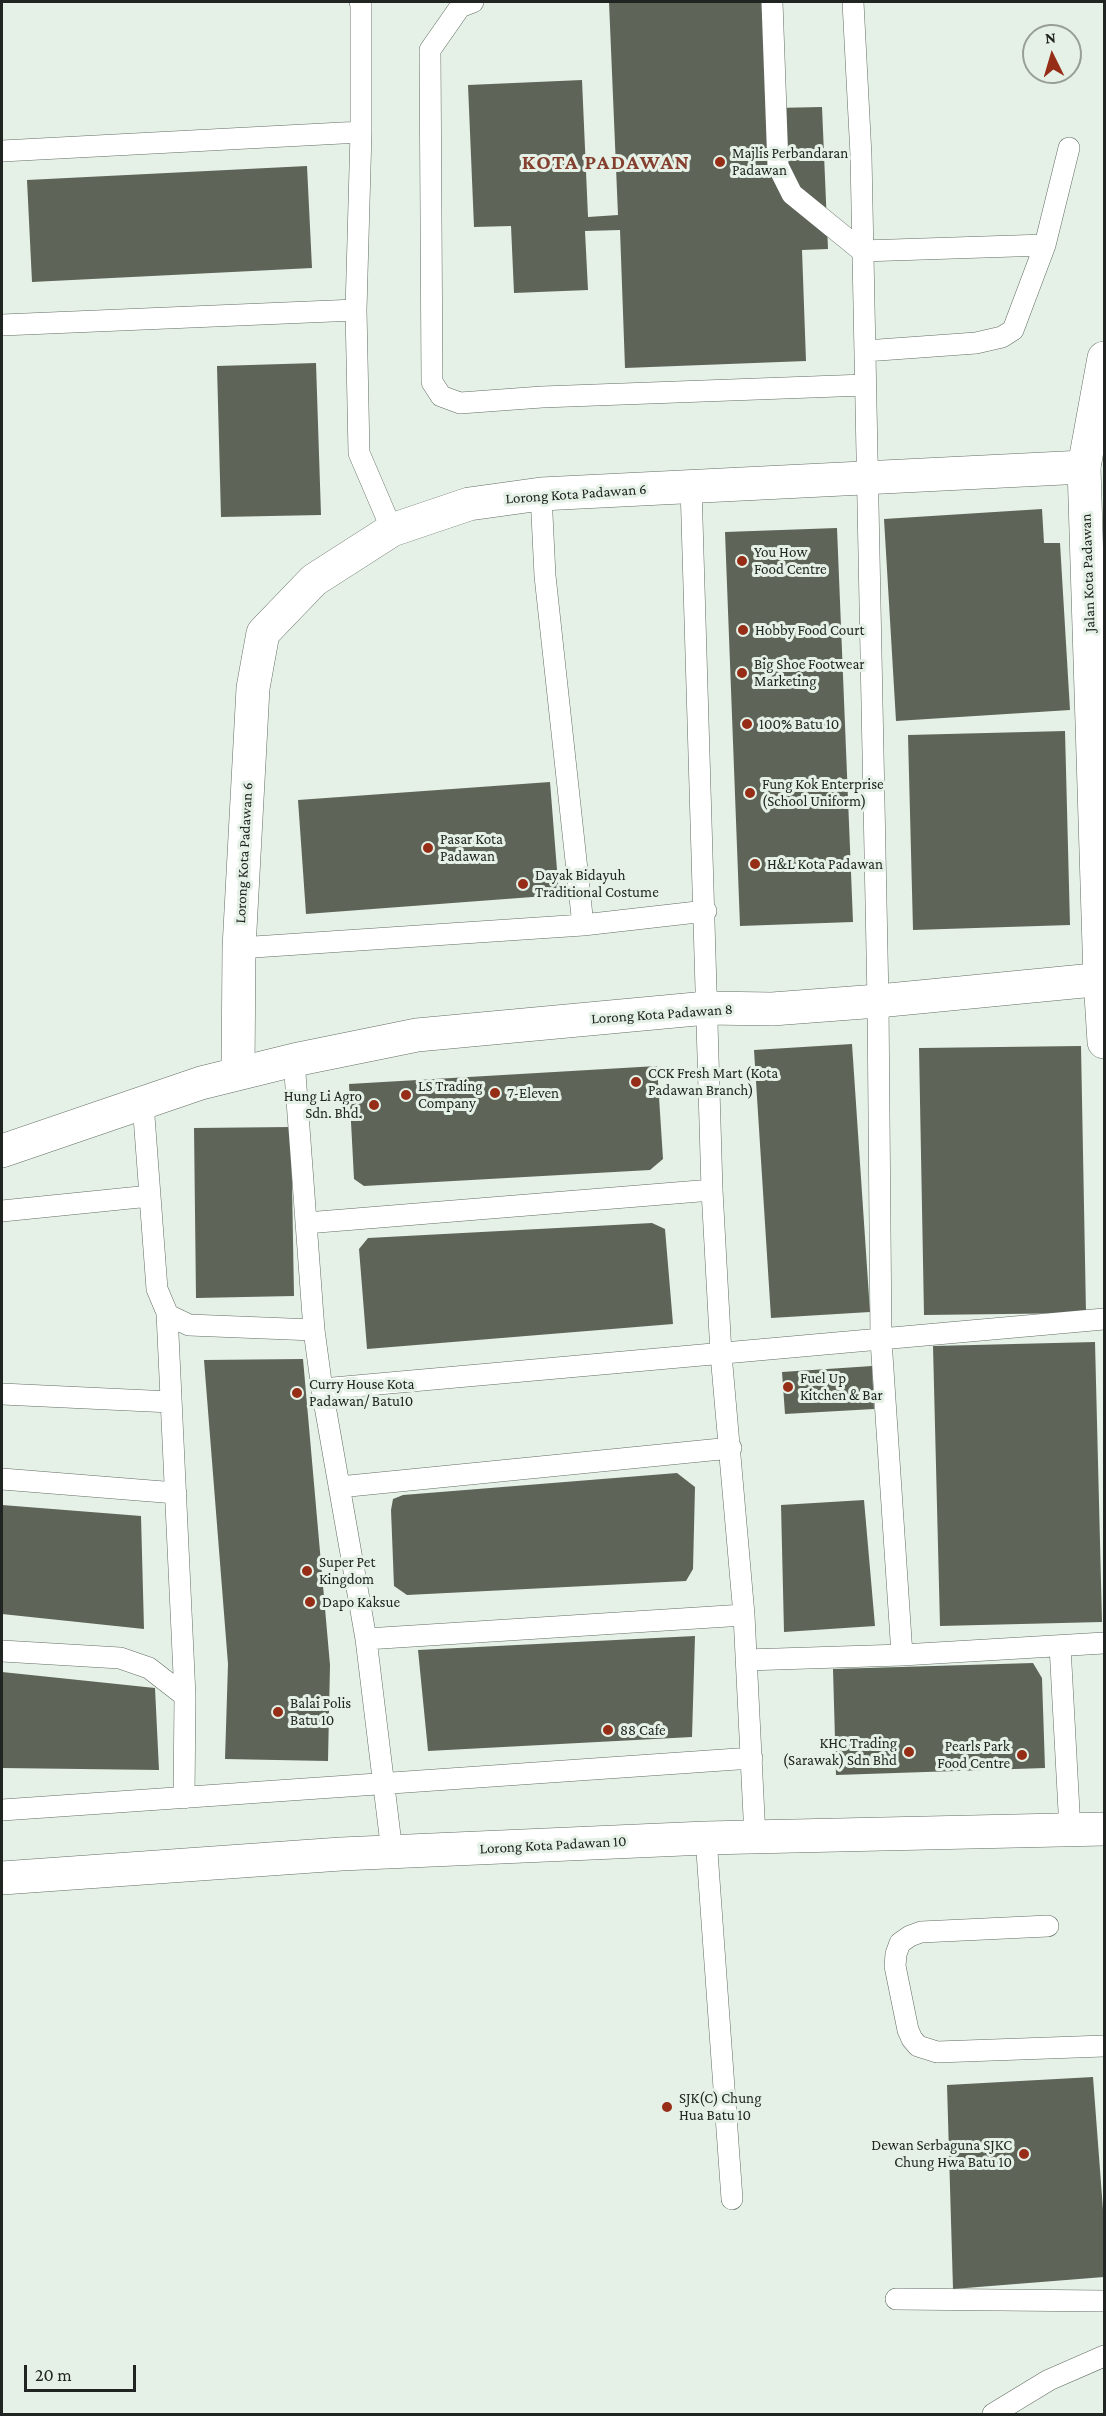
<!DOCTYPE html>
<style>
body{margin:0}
#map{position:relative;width:1106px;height:2416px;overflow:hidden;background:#e5f1e6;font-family:"Crimson Pro",serif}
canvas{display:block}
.frame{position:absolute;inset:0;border:3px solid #212521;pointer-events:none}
.north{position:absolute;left:1022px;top:24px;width:60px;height:60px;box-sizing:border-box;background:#e5f1e6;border:2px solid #979f97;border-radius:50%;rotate:355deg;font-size:16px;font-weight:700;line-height:24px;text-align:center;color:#212521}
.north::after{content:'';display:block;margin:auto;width:21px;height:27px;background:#962d17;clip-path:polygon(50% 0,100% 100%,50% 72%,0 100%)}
.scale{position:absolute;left:24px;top:2365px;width:112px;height:27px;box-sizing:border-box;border:3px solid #212521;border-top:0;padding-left:8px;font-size:18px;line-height:21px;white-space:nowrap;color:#212521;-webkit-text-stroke:4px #e5f1e6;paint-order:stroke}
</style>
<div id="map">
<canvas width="1106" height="2416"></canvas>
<div class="frame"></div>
<div class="north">N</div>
<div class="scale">20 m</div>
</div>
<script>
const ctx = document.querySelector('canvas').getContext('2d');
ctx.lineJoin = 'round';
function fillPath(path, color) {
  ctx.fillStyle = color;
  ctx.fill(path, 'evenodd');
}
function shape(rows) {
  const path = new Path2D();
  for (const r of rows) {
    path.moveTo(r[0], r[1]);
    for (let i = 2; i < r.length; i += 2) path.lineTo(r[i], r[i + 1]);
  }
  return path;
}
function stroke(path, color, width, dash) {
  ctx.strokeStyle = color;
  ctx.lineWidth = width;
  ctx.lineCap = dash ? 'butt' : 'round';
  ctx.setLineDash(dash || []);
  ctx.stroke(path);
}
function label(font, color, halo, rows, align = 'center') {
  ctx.font = font + ' "Crimson Pro",serif';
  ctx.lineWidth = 6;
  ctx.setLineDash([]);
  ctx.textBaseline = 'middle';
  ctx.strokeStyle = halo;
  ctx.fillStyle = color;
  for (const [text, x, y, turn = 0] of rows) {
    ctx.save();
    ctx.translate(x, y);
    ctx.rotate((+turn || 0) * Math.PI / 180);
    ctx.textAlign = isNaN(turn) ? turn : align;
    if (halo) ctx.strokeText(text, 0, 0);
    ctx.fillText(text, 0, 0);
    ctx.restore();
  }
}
fillPath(shape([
 [609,2,769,2,774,108,822,107,828,249,802,250,806,361,625,368,620,230,585,231,588,290,514,293,511,226,474,227,468,85,582,80,588,217,618,215],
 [307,166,312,268,32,282,27,180],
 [316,363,321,515,221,517,217,366],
 [1042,509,1044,543,1060,543,1070,710,896,721,884,519],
 [837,528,853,922,740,926,725,532],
 [1065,731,1070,925,913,930,908,735],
 [550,782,559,895,306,914,298,800],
 [852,1044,870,1312,771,1318,754,1050],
 [1081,1046,1086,1313,924,1315,919,1048],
 [657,1066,663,1159,650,1170,364,1186,354,1179,349,1084],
 [291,1127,294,1296,196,1298,194,1128],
 [652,1223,665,1229,673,1324,367,1349,359,1249,368,1238],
 [1095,1342,1102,1622,940,1626,933,1346],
 [303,1359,330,1665,328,1761,225,1759,228,1664,204,1360],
 [872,1366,874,1409,785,1414,782,1372],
 [677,1473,695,1487,693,1569,686,1581,407,1595,394,1586,391,1510,393,1499,403,1495],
 [864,1500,875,1626,784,1632,781,1505],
 [2,1505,141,1516,144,1629,2,1614],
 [695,1636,692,1737,428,1751,418,1650],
 [1033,1663,1042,1678,1045,1768,836,1775,833,1669],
 [2,1672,155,1688,159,1770,2,1768],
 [1093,2077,1104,2223,1104,2277,953,2289,947,2085]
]), '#5f6458');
const lane = shape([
 [360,2,361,2,361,132,356,310,359,453,392,530],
 [473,2,460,7,430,50,432,382,441,396,460,403,542,397,865,385],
 [772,2,778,166,792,194,862,251,1045,245],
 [853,2,861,156,878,1001,881,1340,902,1655],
 [2,151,361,132],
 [2,325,356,310],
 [865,351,976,343,1002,337,1013,330,1045,245,1069,148],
 [691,486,712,1190,721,1354,744,1615,755,1837],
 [541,494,545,576,583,925],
 [239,948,583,925,706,911],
 [294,1060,314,1330,322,1389,366,1639,392,1852],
 [143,1103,157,1289,168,1315,189,1325,314,1330],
 [2,1211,150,1196],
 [306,1223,712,1190],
 [167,1313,185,1696],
 [322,1389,1104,1319],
 [2,1394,171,1402],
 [2,1479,176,1493],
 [339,1487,731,1448],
 [366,1639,744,1615],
 [1060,1646,1070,1830],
 [2,1651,120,1658,149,1668,185,1696,184,1798],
 [746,1660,902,1655,1104,1643],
 [2,1810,752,1758],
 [706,1838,732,2199],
 [1048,1926,921,1932,910,1936,900,1943,896,1954,895,1966,908,2030,912,2039,918,2046,937,2052,1104,2046],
 [896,2299,1104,2301],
 [993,2414,1049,2380,1104,2356]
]);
const street = shape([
 [238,1073,239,948,253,688,263,633,314,580,392,530,469,504,541,494,1084,467],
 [2,1151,201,1083,294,1060,417,1035,707,1008,772,1009,878,1001,1104,979],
 [2,1878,341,1854,706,1838,1104,1829]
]);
const secondary = shape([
 [1104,358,1084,467,1100,979,1104,1042]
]);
stroke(lane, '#626d63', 22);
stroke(street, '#626d63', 34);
stroke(secondary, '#626d63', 34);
stroke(lane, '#fff', 21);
stroke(street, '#fff', 33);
stroke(secondary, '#fff', 33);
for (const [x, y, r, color] of [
 [720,162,6,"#962d17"],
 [742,561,6,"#962d17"],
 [743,630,6,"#962d17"],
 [742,673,6,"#962d17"],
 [747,724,6,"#962d17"],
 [750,793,6,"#962d17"],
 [428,848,6,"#962d17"],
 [755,864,6,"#962d17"],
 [523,884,6,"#962d17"],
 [636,1082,6,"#962d17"],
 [495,1093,6,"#962d17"],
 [406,1095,6,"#962d17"],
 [374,1105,6,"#962d17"],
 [788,1387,6,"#962d17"],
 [297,1393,6,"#962d17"],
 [307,1571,6,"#962d17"],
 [310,1602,6,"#962d17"],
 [278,1712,6,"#962d17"],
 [608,1730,6,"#962d17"],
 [909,1752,6,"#962d17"],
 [1022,1755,6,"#962d17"],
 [667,2107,6,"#962d17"],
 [1024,2154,6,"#962d17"]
]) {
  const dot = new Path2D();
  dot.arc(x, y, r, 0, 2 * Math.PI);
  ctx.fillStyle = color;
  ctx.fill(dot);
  stroke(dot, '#e5f1e6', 2);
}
label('15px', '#212521', '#e5f1e6', [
 ["Majlis Perbandaran",732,153],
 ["Padawan",732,170],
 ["You How",754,552],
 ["Food Centre",754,569],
 ["Hobby Food Court",755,630],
 ["Big Shoe Footwear",754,664],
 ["Marketing",754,681],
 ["100% Batu 10",759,724],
 ["Fung Kok Enterprise",762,784],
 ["(School Uniform)",762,801],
 ["Pasar Kota",440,839],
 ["Padawan",440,856],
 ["H&L Kota Padawan",767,864],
 ["Dayak Bidayuh",535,875],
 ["Traditional Costume",535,892],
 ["CCK Fresh Mart (Kota",648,1073],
 ["Padawan Branch)",648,1090],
 ["LS Trading",418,1086],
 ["Company",418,1103],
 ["7-Eleven",507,1093],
 ["Hung Li Agro",362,1096,"right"],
 ["Sdn. Bhd.",362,1113,"right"],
 ["Fuel Up",800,1378],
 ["Kitchen & Bar",800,1395],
 ["Curry House Kota",309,1384],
 ["Padawan/ Batu10",309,1401],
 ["Super Pet",319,1562],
 ["Kingdom",319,1579],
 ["Dapo Kaksue",322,1602],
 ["Balai Polis",290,1703],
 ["Batu 10",290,1720],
 ["88 Cafe",620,1730],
 ["KHC Trading",897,1743,"right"],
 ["(Sarawak) Sdn Bhd",897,1760,"right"],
 ["Pearls Park",1010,1746,"right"],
 ["Food Centre",1010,1763,"right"],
 ["SJK(C) Chung",679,2098],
 ["Hua Batu 10",679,2115],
 ["Dewan Serbaguna SJKC",1012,2145,"right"],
 ["Chung Hwa Batu 10",1012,2162,"right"]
], 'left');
label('15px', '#212521', '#e5f1e6', [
 ["Lorong Kota Padawan 6",576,494,-4],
 ["Jalan Kota Padawan",1088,573,-92],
 ["Lorong Kota Padawan 6",244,853,-87],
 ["Lorong Kota Padawan 8",662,1014,-4],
 ["Lorong Kota Padawan 10",553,1845,-3]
]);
ctx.letterSpacing = '1.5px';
label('bold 21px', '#853f2f', '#e5f1e6', [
 ["KOTA PADAWAN",606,163]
]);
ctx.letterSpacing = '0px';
</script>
